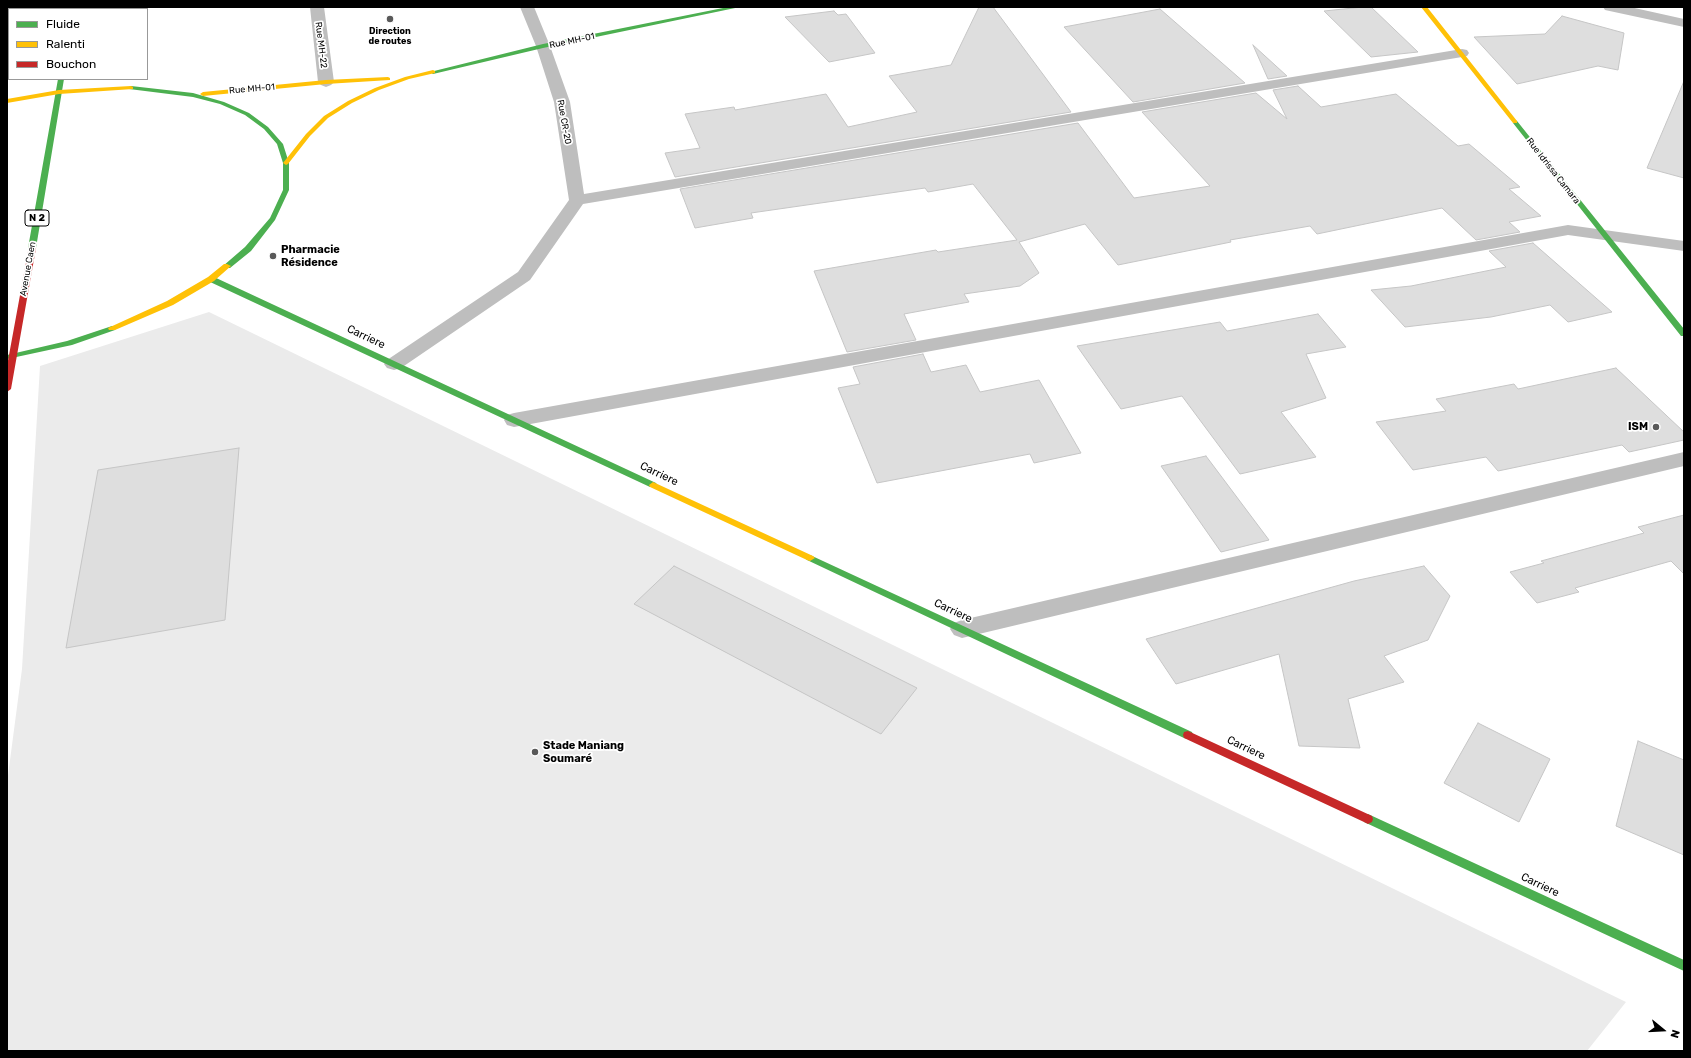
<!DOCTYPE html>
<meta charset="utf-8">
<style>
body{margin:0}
#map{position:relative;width:1691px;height:1058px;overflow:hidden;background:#fff;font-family:Rubik,sans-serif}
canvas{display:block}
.frame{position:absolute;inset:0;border:8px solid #000;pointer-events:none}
.legend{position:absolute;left:8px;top:8px;width:140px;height:72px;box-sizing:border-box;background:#fff;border:1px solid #999;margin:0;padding:5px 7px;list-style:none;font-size:12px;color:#000}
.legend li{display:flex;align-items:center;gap:8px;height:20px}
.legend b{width:20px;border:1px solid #999}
.north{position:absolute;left:1643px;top:1010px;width:40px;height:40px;-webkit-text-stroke:3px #fff;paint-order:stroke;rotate:108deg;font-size:11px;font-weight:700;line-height:16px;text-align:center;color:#000}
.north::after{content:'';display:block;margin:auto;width:14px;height:18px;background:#000;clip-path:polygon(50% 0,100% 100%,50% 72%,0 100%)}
</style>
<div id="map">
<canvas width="1691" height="1058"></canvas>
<div class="frame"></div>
<ul class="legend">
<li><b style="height:5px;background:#4caf50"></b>Fluide</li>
<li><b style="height:5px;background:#ffc107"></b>Ralenti</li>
<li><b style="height:5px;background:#c62828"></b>Bouchon</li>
</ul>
<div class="north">N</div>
</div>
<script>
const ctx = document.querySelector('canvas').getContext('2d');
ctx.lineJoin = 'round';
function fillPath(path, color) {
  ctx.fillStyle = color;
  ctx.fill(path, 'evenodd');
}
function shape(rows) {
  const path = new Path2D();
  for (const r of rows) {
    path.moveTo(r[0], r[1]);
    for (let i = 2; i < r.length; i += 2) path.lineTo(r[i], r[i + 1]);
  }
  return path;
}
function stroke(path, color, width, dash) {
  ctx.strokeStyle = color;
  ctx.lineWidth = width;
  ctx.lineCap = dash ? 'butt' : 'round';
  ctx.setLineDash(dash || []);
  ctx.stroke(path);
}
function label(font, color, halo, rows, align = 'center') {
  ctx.font = font + ' Rubik,sans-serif';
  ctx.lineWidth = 3.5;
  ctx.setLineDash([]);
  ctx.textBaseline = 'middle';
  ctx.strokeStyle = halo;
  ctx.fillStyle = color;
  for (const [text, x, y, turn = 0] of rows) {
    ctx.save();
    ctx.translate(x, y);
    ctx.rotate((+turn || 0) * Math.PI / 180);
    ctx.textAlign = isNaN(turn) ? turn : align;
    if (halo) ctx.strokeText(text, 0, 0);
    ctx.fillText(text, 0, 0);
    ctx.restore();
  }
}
fillPath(shape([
 [209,312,1626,1002,1587,1051,7,1051,7,783,22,669,40,366]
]), '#ebebeb');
const building = shape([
 [979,7,993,7,1071,112,675,177,665,153,700,148,685,114,734,107,735,110,826,94,848,127,917,112,889,76,951,65,979,7],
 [1363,7,1371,7,1418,52,1371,57,1324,11,1363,7],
 [1160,9,1245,83,1133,102,1064,27,1160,9],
 [834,11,838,15,846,14,875,53,829,62,785,17,834,11],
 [1562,16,1624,33,1618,70,1598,66,1517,84,1474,37,1545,34,1562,16],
 [1253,45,1287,76,1268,79,1253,45],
 [1684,81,1684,178,1647,168,1684,81],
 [1298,86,1321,107,1396,94,1458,146,1469,144,1520,187,1509,189,1541,216,1509,222,1520,232,1476,240,1442,208,1317,234,1310,226,1230,240,1231,242,1118,265,1085,224,1019,242,1039,273,1020,286,964,294,969,302,904,314,916,340,847,352,814,271,936,250,938,252,1017,240,973,184,928,192,925,188,751,213,753,218,695,228,680,189,1078,123,1134,198,1210,186,1142,112,1256,93,1287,119,1273,90,1298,86],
 [1533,243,1612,312,1568,322,1550,305,1491,317,1405,327,1371,290,1411,286,1506,267,1489,251,1533,243],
 [1318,314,1346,347,1306,354,1326,398,1281,412,1316,457,1240,474,1182,396,1121,409,1077,346,1220,322,1227,331,1318,314],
 [923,354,931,372,966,365,980,392,1039,380,1081,453,1034,463,1030,454,877,483,838,388,860,384,853,367,923,354],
 [1616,368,1684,432,1684,440,1629,452,1622,445,1498,471,1486,457,1413,470,1376,422,1446,411,1436,399,1514,384,1518,389,1616,368],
 [239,448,225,620,66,648,98,470,239,448],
 [1206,456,1269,540,1221,552,1161,466,1206,456],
 [1684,515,1684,574,1671,561,1575,588,1579,592,1537,603,1510,572,1544,563,1541,561,1644,533,1638,527,1684,515],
 [674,566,917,688,881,734,634,604,674,566],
 [1424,566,1450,596,1428,640,1384,656,1404,682,1348,699,1360,748,1299,746,1279,654,1176,684,1146,639,1354,581,1424,566],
 [1478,723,1550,759,1519,822,1444,783,1478,723],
 [1638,741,1684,760,1684,855,1616,826,1638,741]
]);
fillPath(building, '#dedede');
stroke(building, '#c6c6c6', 1);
fillPath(shape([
 [310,7,324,7,334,82,331,85,326,87,321,85,318,82,310,7],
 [520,7,534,7,550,46,570,102,584,194,1462,49,1467,50,1469,53,1467,56,1462,57,583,204,530,280,401,368,394,370,387,368,384,364,387,360,518,272,569,200,554,102,536,46,520,7],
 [1603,7,1630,7,1684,19,1684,27,1605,10,1603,7],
 [1568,225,1684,241,1684,251,1568,235,514,427,507,425,504,420,507,415,514,413,1568,225],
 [1684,452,1684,466,962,638,954,635,950,629,954,623,962,620,1684,452]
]), '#bebebe');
fillPath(shape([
 [728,7,740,7,543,48,433,74,430,72,543,44,728,7],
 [58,79,64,79,36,248,32,250,28,248,58,79],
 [131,86,193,93,224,102,249,113,268,127,283,144,289,163,289,190,275,220,251,251,230,268,227,268,223,266,245,247,270,218,283,190,283,163,277,144,264,129,245,115,220,104,193,97,129,89,129,87,131,86],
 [1515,120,1517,121,1684,329,1684,336,1681,336,1513,123,1513,121,1515,120],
 [208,277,214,277,656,483,657,485,656,487,650,487,208,281,208,277],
 [112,326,115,326,116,328,115,330,72,345,7,359,7,355,67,341,112,326],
 [810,555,1192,732,1193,735,1192,738,1188,739,1184,738,807,560,805,558,810,555],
 [1368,814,1684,960,1684,971,1364,822,1363,819,1364,816,1368,814]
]), '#4caf50');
fillPath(shape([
 [68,7,74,7,73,9,67,9,68,7],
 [1421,7,1427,7,1517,121,1517,123,1513,123,1421,7],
 [433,70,435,71,435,73,409,79,379,90,352,103,328,118,310,136,288,164,286,165,283,163,306,134,324,116,348,101,375,88,405,77,433,70],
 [388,77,390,78,390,80,326,84,203,96,200,94,203,92,326,80,388,77],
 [131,86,133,87,133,89,59,94,7,103,7,99,59,90,131,86],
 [224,264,227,264,231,266,214,281,173,305,115,330,109,330,108,328,167,301,208,277,224,264],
 [653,482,813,556,815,558,810,561,807,560,650,487,649,485,653,482]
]), '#ffc107');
fillPath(shape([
 [29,246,35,246,36,248,11,389,7,392,7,366,29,246],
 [1188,731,1372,816,1373,819,1372,822,1368,824,1364,822,1184,738,1183,735,1184,732,1188,731]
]), '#c62828');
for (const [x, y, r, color] of [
 [390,19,4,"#595959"],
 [273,256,4,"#595959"],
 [1656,427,4,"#595959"],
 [535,752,4,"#595959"]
]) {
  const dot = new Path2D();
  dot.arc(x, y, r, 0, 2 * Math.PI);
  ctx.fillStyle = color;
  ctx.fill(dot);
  stroke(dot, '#fff', 1.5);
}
label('bold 9px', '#000', '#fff', [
 ["Direction",390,31],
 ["de routes",390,41]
]);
label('9px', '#000', '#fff', [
 ["Rue MH-01",572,41,-12],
 ["Rue MH-22",321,45,83],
 ["Rue MH-01",252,89,-5],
 ["Rue CR-20",564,122,80],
 ["Rue Idrissa Camara",1553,171,52],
 ["Avenue Caen",28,269,-80]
]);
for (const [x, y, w] of [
 [37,218,24]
]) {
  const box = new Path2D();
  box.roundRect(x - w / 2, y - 8, w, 16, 3);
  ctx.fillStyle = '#fff';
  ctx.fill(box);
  stroke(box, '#000', 1);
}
label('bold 10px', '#000', null, [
 ["N 2",37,218]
]);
label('bold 11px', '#000', '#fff', [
 ["Pharmacie",281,250],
 ["Résidence",281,263],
 ["ISM",1648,427,"right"],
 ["Stade Maniang",543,746],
 ["Soumaré",543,759]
], 'left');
label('11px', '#000', '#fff', [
 ["Carriere",366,337,25],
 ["Carriere",659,474,25],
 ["Carriere",953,611,25],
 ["Carriere",1246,748,25],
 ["Carriere",1540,885,25]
]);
</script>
